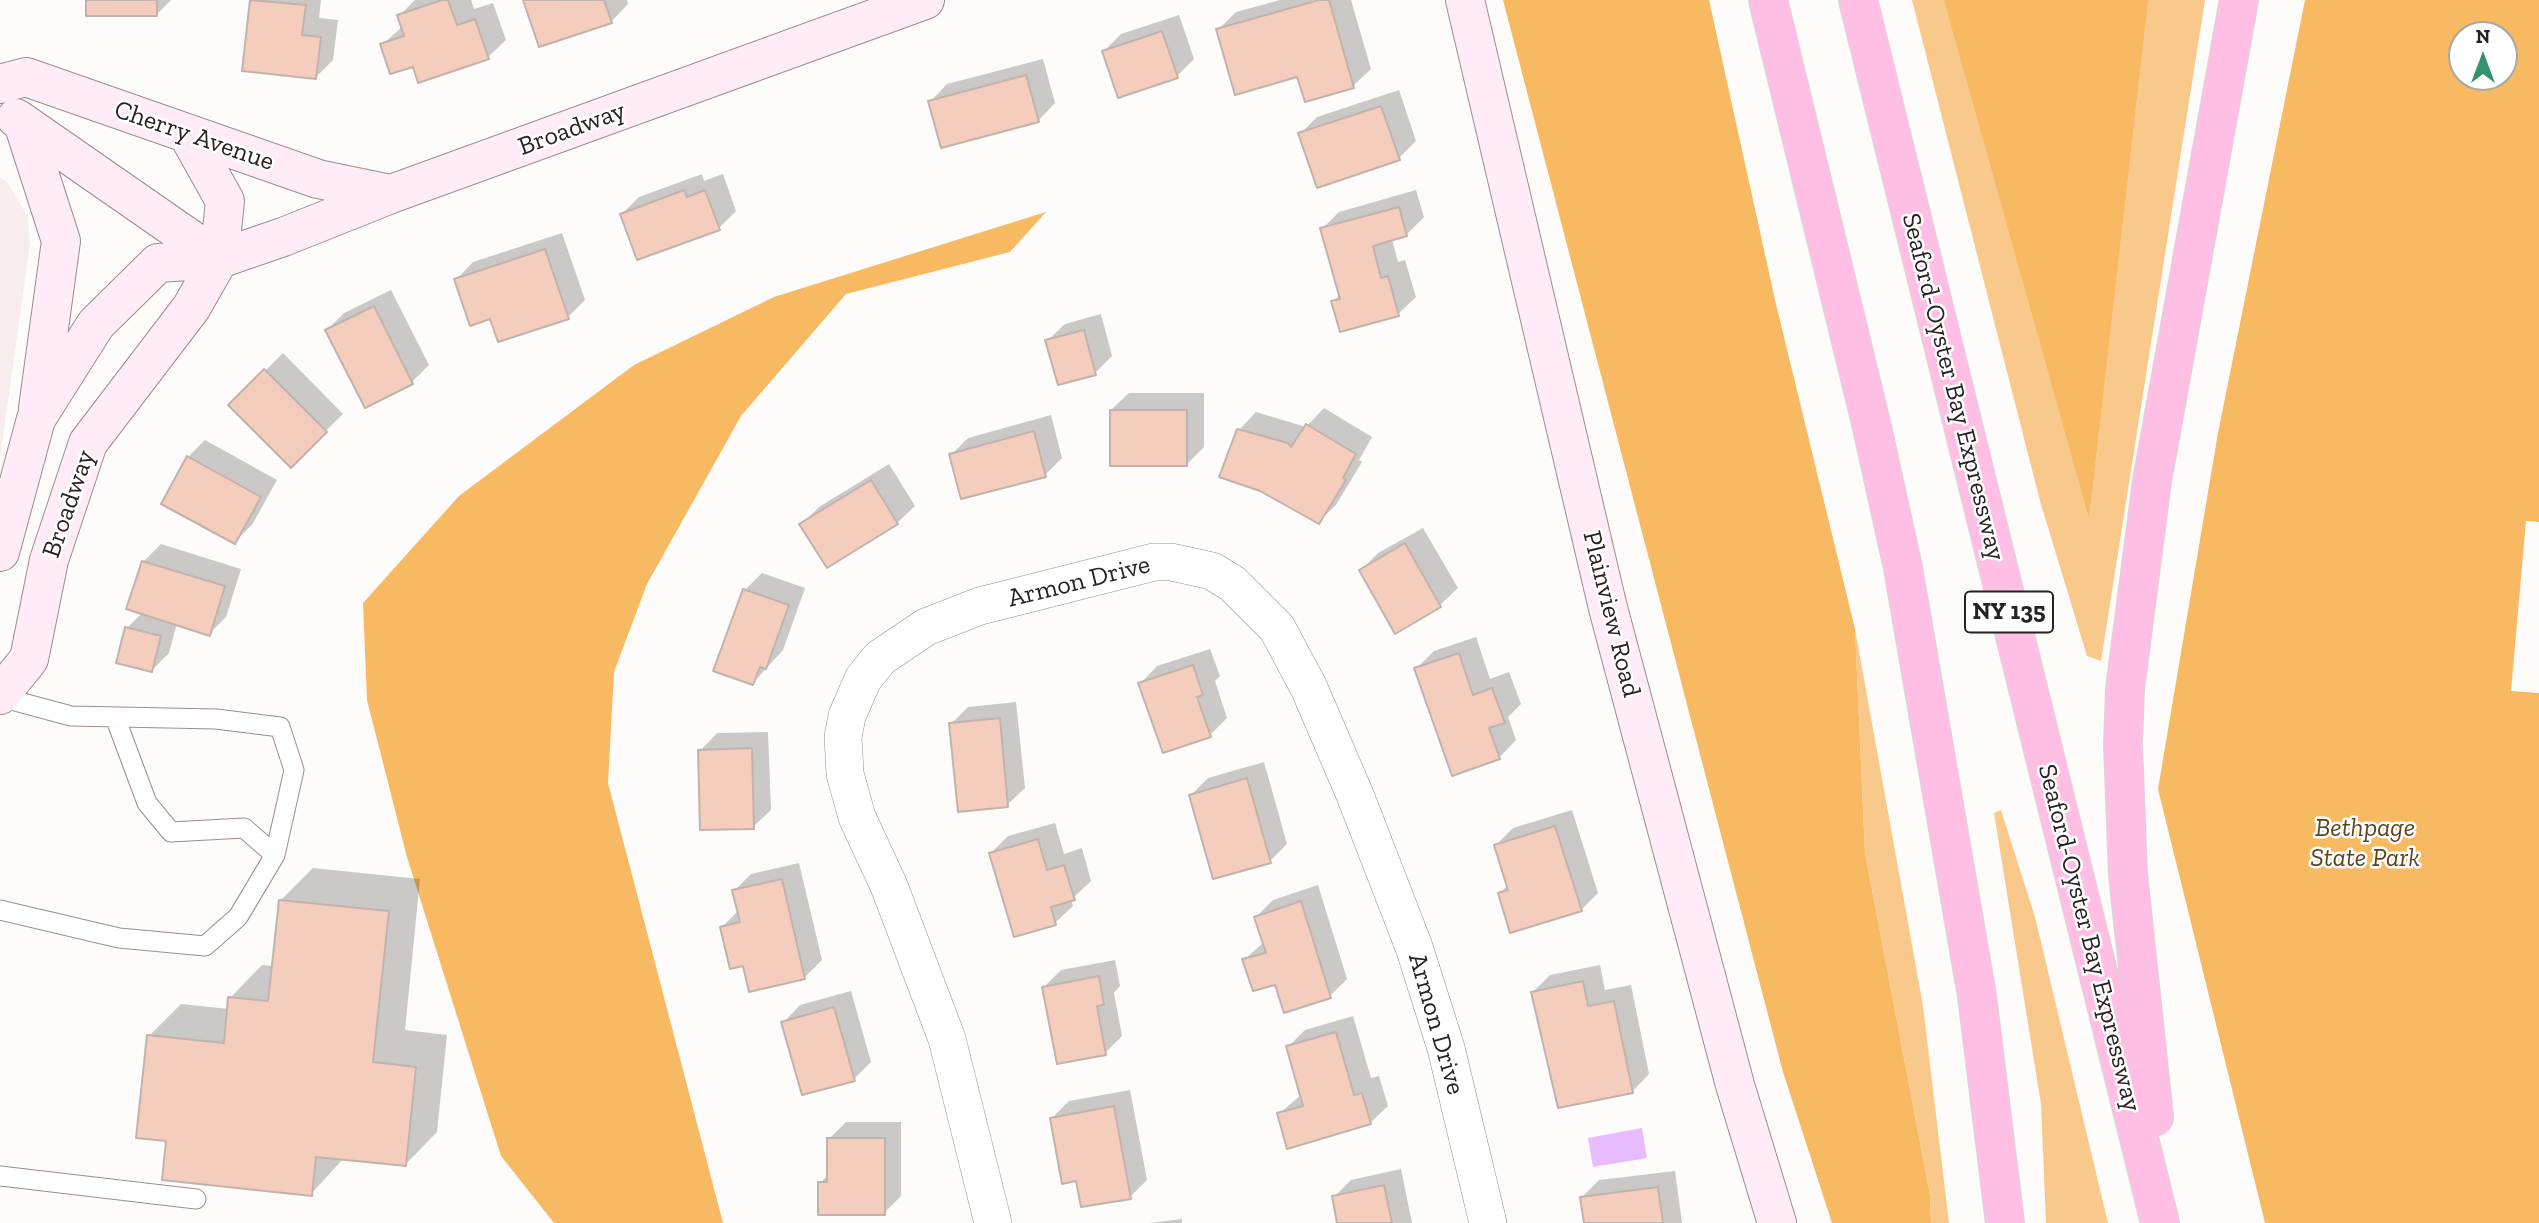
<!DOCTYPE html>
<style>
body{margin:0}
#map{position:relative;width:2539px;height:1223px;overflow:hidden;background:#fefbfb;font-family:"Zilla Slab",serif}
canvas{display:block}
.north{position:absolute;left:2448px;top:21px;width:70px;height:70px;box-sizing:border-box;background:#fff;border:2px solid #a9a6a6;border-radius:50%;rotate:0deg;font-size:19px;font-weight:700;line-height:28px;text-align:center;color:#272121}
.north::after{content:'';display:block;margin:auto;width:24px;height:32px;background:#32936d;clip-path:polygon(50% 0,100% 100%,50% 72%,0 100%)}
</style>
<div id="map">
<canvas width="2539" height="1223"></canvas>
<div class="north">N</div>
</div>
<script>
const ctx = document.querySelector('canvas').getContext('2d');
ctx.lineJoin = 'round';
function fillPath(path, color) {
  ctx.fillStyle = color;
  ctx.fill(path, 'evenodd');
}
function shape(rows) {
  const path = new Path2D();
  for (const r of rows) {
    path.moveTo(r[0], r[1]);
    for (let i = 2; i < r.length; i += 2) path.lineTo(r[i], r[i + 1]);
  }
  return path;
}
function stroke(path, color, width, dash) {
  ctx.strokeStyle = color;
  ctx.lineWidth = width;
  ctx.lineCap = dash ? 'butt' : 'round';
  ctx.setLineDash(dash || []);
  ctx.stroke(path);
}
function label(font, color, halo, rows, align = 'center') {
  ctx.font = font + ' "Zilla Slab",serif';
  ctx.lineWidth = 5;
  ctx.setLineDash([]);
  ctx.textBaseline = 'middle';
  ctx.strokeStyle = halo;
  ctx.fillStyle = color;
  for (const [text, x, y, turn = 0] of rows) {
    ctx.save();
    ctx.translate(x, y);
    ctx.rotate((+turn || 0) * Math.PI / 180);
    ctx.textAlign = isNaN(turn) ? turn : align;
    if (halo) ctx.strokeText(text, 0, 0);
    ctx.fillText(text, 0, 0);
    ctx.restore();
  }
}
fillPath(shape([
 [0,178,8,183,28,217,30,244,0,458]
]), '#f8eded');
fillPath(shape([
 [1912,0,2205,0,2101,661,2087,656,2040,501],
 [1855,629,1923,1006,1949,1223,1931,1223,1930,1195,1865,853],
 [2001,810,2035,917,2108,1223,2046,1223,2041,1104,1994,813]
]), '#f9c98b');
fillPath(shape([
 [1503,0,1709,0,1775,300,1855,629,1865,853,1930,1195,1931,1223,1832,1223,1783,1072],
 [1944,0,2148,0,2089,518],
 [2305,0,2539,0,2539,522,2526,521,2511,691,2539,693,2539,1223,2265,1223,2158,789,2218,433],
 [2462,35,2504,35,2504,77,2462,77],
 [1046,212,1010,252,846,294,741,416,647,584,614,672,608,783,723,1223,554,1223,501,1156,407,857,367,700,363,603,459,496,634,365,774,297]
]), '#f7b961');
fillPath(shape([
 [1642,1128,1647,1158,1593,1167,1588,1138]
]), '#e7bcff');
fillPath(shape([
 [88,0,171,0,157,14],
 [252,0,321,0,319,18,338,20,333,60,316,77,244,69],
 [415,0,471,0,474,9,493,3,506,40,488,57,419,81,414,65,382,45,403,26,399,16],
 [525,0,627,0,628,4,611,22],
 [1280,0,1351,0,1371,69,1353,86,1298,75,1218,30,1236,12],
 [1179,15,1194,59,1177,76,1104,51,1121,34],
 [1043,59,1055,103,1038,121,930,102,947,84],
 [1399,90,1416,141,1399,158,1300,134,1317,117],
 [702,174,704,181,723,174,736,211,719,228,622,214,639,197],
 [1416,190,1424,217,1406,235,1392,239,1398,262,1405,260,1416,297,1398,314,1333,302,1340,295,1322,229,1339,212],
 [562,233,585,300,568,317,491,317,456,280,473,262],
 [391,290,429,365,412,382,327,330,344,313],
 [1101,314,1112,356,1095,373,1047,341,1065,324],
 [283,353,343,414,291,465,231,405],
 [1129,393,1204,393,1204,447,1187,464,1111,410],
 [1324,408,1372,437,1359,460,1362,462,1336,505,1318,522,1239,430,1256,412,1306,427],
 [1051,415,1062,458,1045,475,951,455,968,438],
 [205,440,277,480,252,525,234,542,188,457],
 [889,464,915,506,897,523,827,566,801,525,819,507],
 [1423,528,1458,588,1440,605,1396,631,1361,570,1378,553],
 [161,544,241,569,226,617,209,634,177,623,169,653,152,670,127,628,142,613,143,562],
 [762,573,805,588,783,650,753,683,745,590],
 [1476,637,1490,679,1509,672,1521,704,1508,717,1516,740,1499,758,1416,669,1434,651],
 [1210,649,1220,676,1215,681,1227,718,1210,735,1140,684,1157,666],
 [1016,702,1025,788,1007,805,951,724,968,707],
 [768,732,771,810,753,827,700,751,717,733],
 [1264,762,1287,844,1270,861,1191,795,1208,778],
 [1572,810,1598,893,1581,910,1500,893,1508,885,1496,845,1513,828],
 [1055,823,1064,854,1082,848,1091,881,1071,900,1073,906,1055,923,1015,935,991,853,1008,836],
 [799,863,822,960,804,978,744,964,722,927,739,910,734,891,751,874],
 [313,868,420,879,405,1030,447,1035,437,1132,405,1165,344,1158,311,1194,168,1139,149,1036,181,1004,229,1009,230,998,262,965,274,966,280,901],
 [1318,885,1347,979,1330,996,1276,982,1244,960,1264,942,1256,917,1273,900],
 [1115,960,1120,986,1114,993,1122,1036,1105,1053,1044,987,1061,970],
 [1600,965,1605,990,1631,985,1649,1074,1632,1092,1533,992,1550,975],
 [851,991,871,1062,854,1079,783,1023,800,1005],
 [1353,1016,1371,1078,1379,1076,1388,1106,1370,1123,1279,1114,1301,1095,1288,1047,1305,1030],
 [1130,1090,1147,1180,1130,1197,1077,1179,1052,1118,1069,1101],
 [846,1122,901,1122,901,1196,884,1213,820,1183,829,1174,829,1139],
 [1401,1169,1412,1223,1339,1223,1334,1197,1351,1180],
 [1675,1171,1682,1223,1585,1223,1582,1197,1599,1180],
 [1182,1219,1182,1223,1150,1223]
]), '#0003');
const building = shape([
 [86,0,157,0,157,16,86,16,86,0],
 [250,0,306,5,302,35,321,37,316,79,242,71,250,0],
 [442,0,448,0,457,25,475,19,489,59,418,83,413,67,390,74,380,44,404,36,397,15,442,0],
 [523,0,604,0,612,23,539,47,523,0],
 [1319,0,1329,0,1354,88,1305,102,1297,77,1235,95,1216,29,1319,0],
 [1162,31,1178,78,1118,98,1102,51,1162,31],
 [1026,75,1039,122,941,148,928,101,1026,75],
 [1381,106,1400,160,1317,188,1298,133,1381,106],
 [684,190,687,197,705,190,720,230,637,260,620,214,684,190],
 [1399,207,1407,236,1373,246,1381,278,1388,276,1399,316,1340,332,1331,301,1340,299,1320,228,1399,207],
 [545,249,569,319,498,342,490,319,470,326,454,279,545,249],
 [374,306,413,384,365,408,325,330,374,306],
 [1084,330,1096,375,1058,385,1045,340,1084,330],
 [264,369,327,432,291,468,228,405,264,369],
 [1110,410,1187,410,1187,466,1110,466,1110,410],
 [1306,424,1356,454,1343,478,1346,480,1319,524,1260,491,1219,477,1237,429,1288,443,1291,447,1306,424],
 [1034,431,1046,477,961,499,949,454,1034,431],
 [187,456,261,497,235,544,161,504,187,456],
 [871,480,898,524,827,568,799,524,871,480],
 [1405,543,1441,607,1395,634,1359,570,1405,543],
 [142,561,225,586,210,636,126,609,142,561],
 [743,589,789,605,766,669,760,667,753,685,713,671,743,589],
 [125,627,161,636,152,672,116,663,125,627],
 [1459,653,1473,695,1492,688,1505,723,1489,728,1500,759,1452,776,1414,668,1459,653],
 [1193,665,1203,695,1197,697,1211,737,1163,753,1138,683,1193,665],
 [1000,718,1008,807,958,812,949,723,1000,718],
 [752,748,754,829,700,830,698,750,752,748],
 [1247,778,1271,863,1213,879,1189,795,1247,778],
 [1555,826,1582,911,1510,933,1498,893,1508,890,1494,845,1555,826],
 [1038,839,1047,870,1064,865,1075,900,1051,907,1056,925,1014,937,989,853,1038,839],
 [782,879,805,979,749,992,743,966,730,969,720,927,740,922,732,890,782,879],
 [279,900,389,911,373,1062,416,1067,406,1166,316,1157,312,1196,162,1180,166,1141,136,1138,147,1035,224,1043,228,997,268,1001,279,900],
 [1301,901,1331,998,1284,1013,1275,985,1253,991,1242,959,1266,953,1254,917,1301,901],
 [1099,976,1104,1005,1097,1006,1106,1055,1057,1064,1042,987,1099,976],
 [1583,981,1588,1006,1614,1001,1633,1093,1558,1108,1531,992,1583,981],
 [834,1007,855,1081,802,1095,781,1022,834,1007],
 [1336,1032,1354,1095,1362,1093,1371,1124,1287,1149,1277,1113,1303,1106,1286,1046,1336,1032],
 [1114,1106,1131,1199,1081,1207,1076,1181,1062,1184,1050,1118,1114,1106],
 [827,1138,885,1138,885,1215,818,1215,818,1182,827,1182,827,1138],
 [1384,1185,1392,1223,1337,1223,1332,1196,1384,1185],
 [1658,1187,1663,1223,1584,1223,1580,1197,1658,1187]
]);
fillPath(building, '#f5cdbd');
stroke(building, '#c2b2ac', 2);
const lane = shape([
 [0,697,71,716,216,719,280,727,294,770,275,855,238,917,205,946,119,938,0,910],
 [115,717,147,803,171,832,244,828,275,855],
 [0,1176,196,1199]
]);
const street = shape([
 [993,1223,947,1039,889,886,857,817,845,774,843,737,847,716,863,679,880,658,926,627,980,606,1154,562,1171,562,1212,571,1233,584,1277,628,1309,688,1355,795,1414,947,1446,1048,1488,1223]
]);
const secondary = shape([
 [1465,0,1608,608,1735,1085,1777,1223],
 [0,84,26,77,318,179,391,194],
 [16,118,219,259],
 [23,123,61,241,38,408],
 [0,552,36,419,96,324,158,263,219,259,283,237,391,194,925,0],
 [0,695,29,659,49,560,88,443,191,308,219,259,225,201,187,133]
]);
const highway = shape([
 [1768,0,1871,423,1903,568,1977,996,2005,1223],
 [1858,0,2160,1223],
 [2154,1117,2128,874,2123,745,2125,689,2152,481,2239,0]
]);
stroke(lane, '#9d8d8d', 21);
stroke(street, '#9d8d8d', 38);
stroke(secondary, '#9d8d8d', 40);
stroke(highway, '#d8d7d7', 40);
stroke(lane, '#fff', 19);
stroke(street, '#fff', 37);
stroke(secondary, '#ffecf7', 38);
stroke(highway, '#ffbee3', 38);
for (const [x, y, w] of [
 [2009,612,88]
]) {
  const box = new Path2D();
  box.roundRect(x - w / 2, y - 20.5, w, 41, 5);
  ctx.fillStyle = '#fff';
  ctx.fill(box);
  stroke(box, '#272121', 2);
}
label('bold 24px', '#272121', null, [
 ["NY 135",2009,612]
]);
label('26px', '#272121', '#fff', [
 ["Broadway",572,129,-20],
 ["Cherry Avenue",194,136,19],
 ["Seaford-Oyster Bay Expressway",1953,387,76],
 ["Broadway",69,504,-71],
 ["Armon Drive",1079,582,-14],
 ["Plainview Road",1611,614,76],
 ["Seaford-Oyster Bay Expressway",2089,938,76],
 ["Armon Drive",1436,1024,74]
]);
label('italic 26px', '#5e441f', '#fff', [
 ["Bethpage",2365,829],
 ["State Park",2365,859]
]);
</script>
